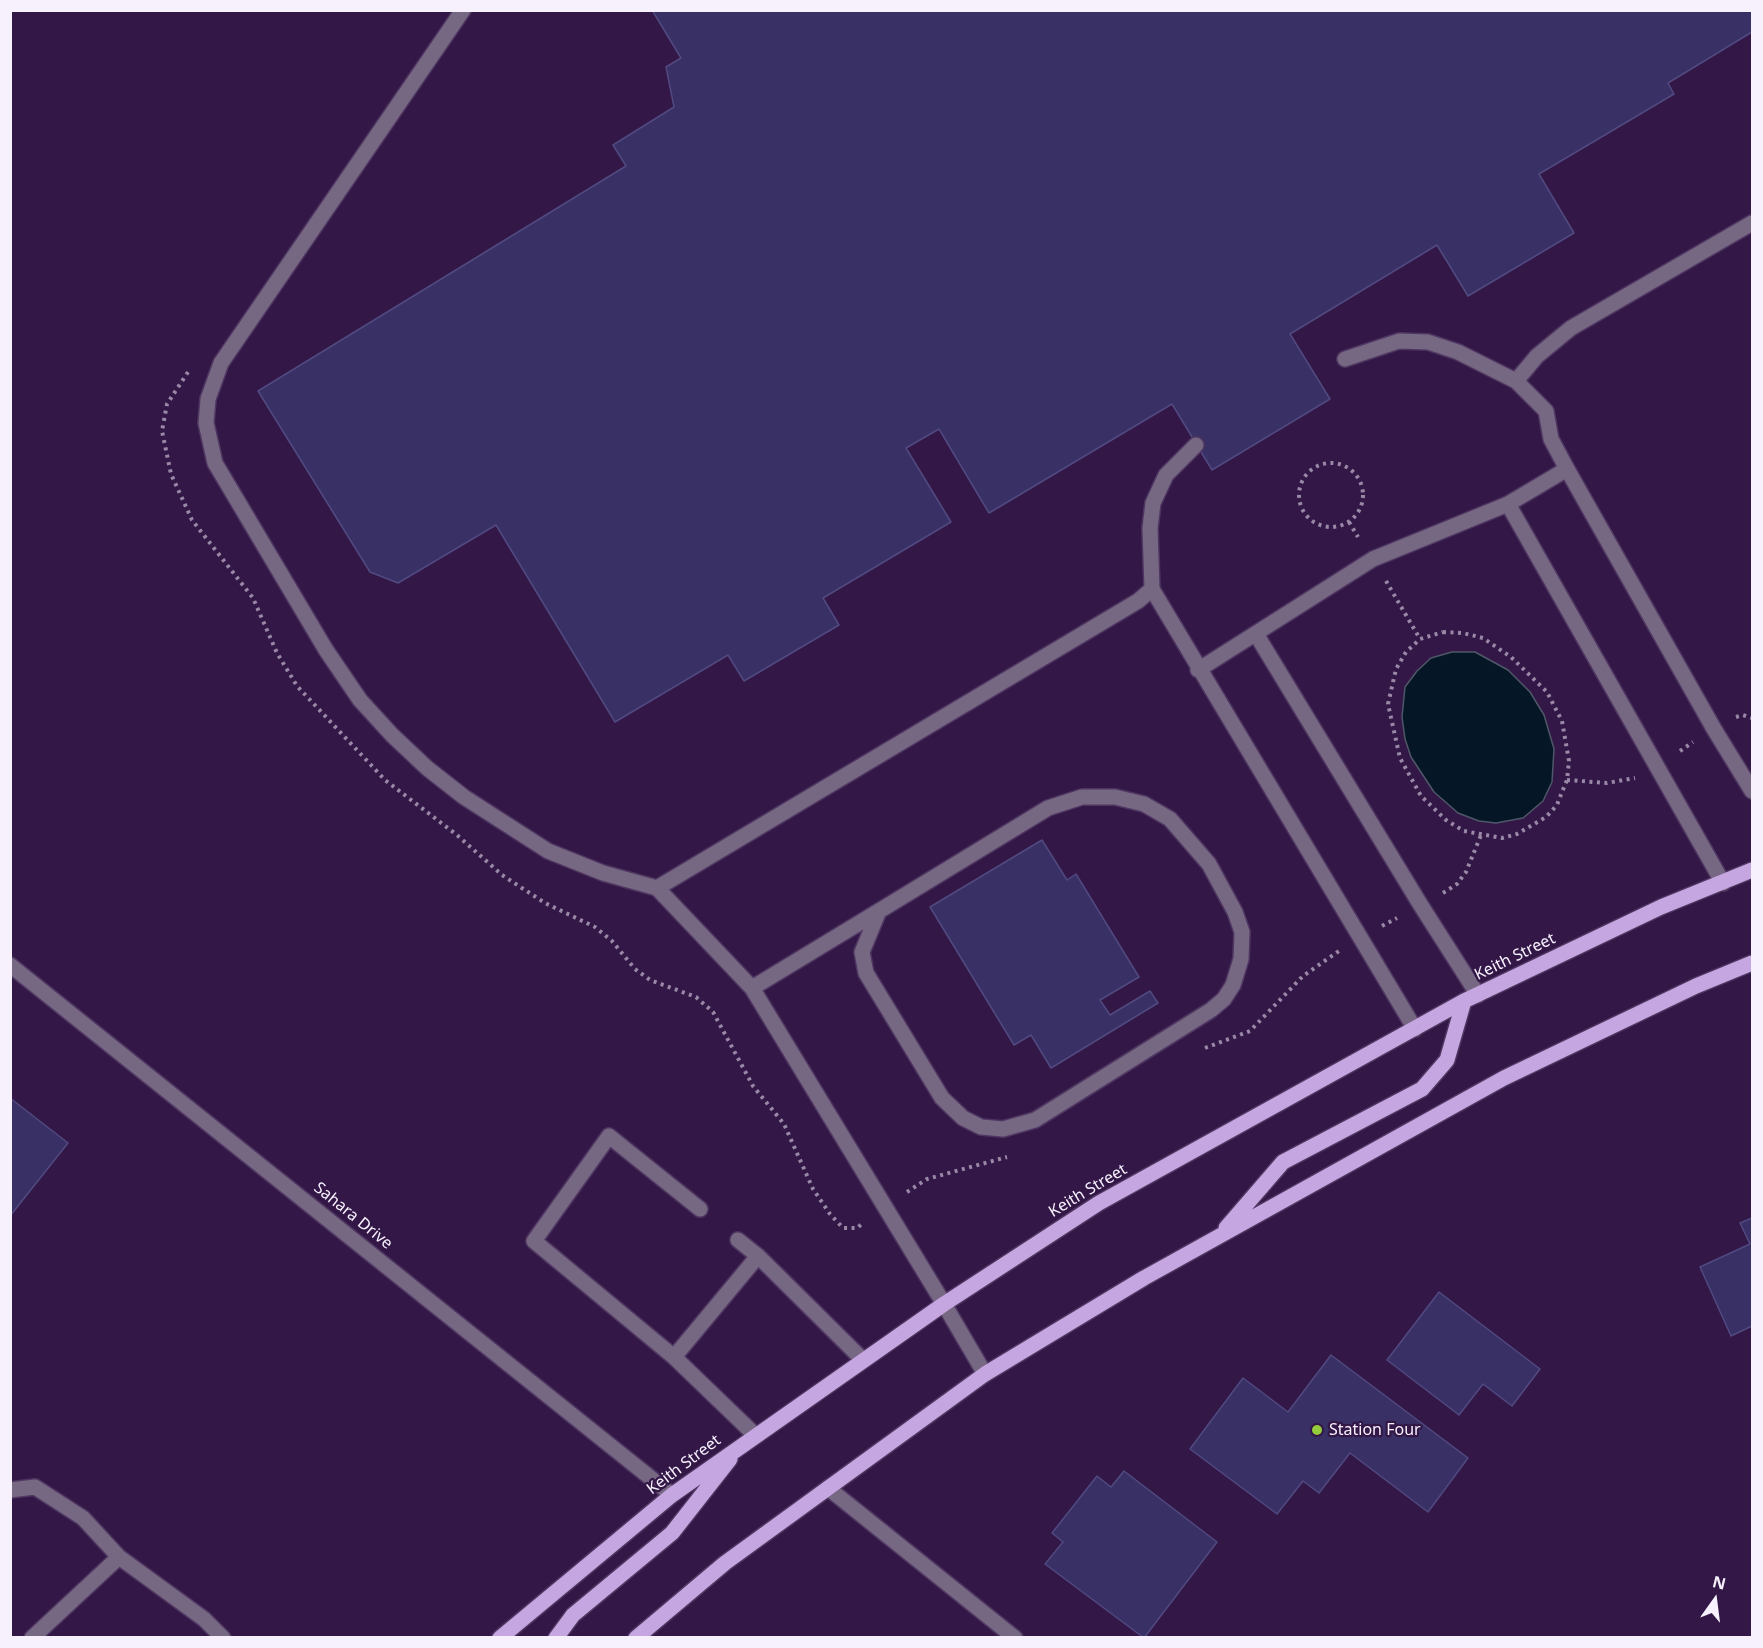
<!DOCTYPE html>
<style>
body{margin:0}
#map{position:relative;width:1763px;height:1648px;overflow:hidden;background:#331747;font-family:"Noto Sans",sans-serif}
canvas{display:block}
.frame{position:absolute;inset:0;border:12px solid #f7f1fe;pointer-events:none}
.north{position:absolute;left:1685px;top:1570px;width:60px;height:60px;-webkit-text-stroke:4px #331747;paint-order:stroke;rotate:14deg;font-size:16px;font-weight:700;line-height:24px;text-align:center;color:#f7f1fe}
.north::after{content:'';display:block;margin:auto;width:21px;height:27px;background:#f7f1fe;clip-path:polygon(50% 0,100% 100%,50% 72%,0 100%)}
</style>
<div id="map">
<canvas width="1763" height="1648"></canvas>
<div class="frame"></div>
<div class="north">N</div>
</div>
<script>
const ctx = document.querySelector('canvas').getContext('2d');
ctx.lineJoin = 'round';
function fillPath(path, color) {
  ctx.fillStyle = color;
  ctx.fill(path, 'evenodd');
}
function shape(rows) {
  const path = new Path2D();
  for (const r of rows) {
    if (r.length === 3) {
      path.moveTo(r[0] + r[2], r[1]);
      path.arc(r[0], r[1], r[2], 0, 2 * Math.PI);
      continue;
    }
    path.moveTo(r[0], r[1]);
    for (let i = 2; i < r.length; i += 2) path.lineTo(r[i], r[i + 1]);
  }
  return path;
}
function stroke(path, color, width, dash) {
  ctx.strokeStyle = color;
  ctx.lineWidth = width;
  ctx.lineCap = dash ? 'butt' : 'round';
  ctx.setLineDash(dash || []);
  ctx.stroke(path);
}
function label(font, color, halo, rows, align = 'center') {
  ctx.font = font + ' "Noto Sans",sans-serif';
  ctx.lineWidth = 4.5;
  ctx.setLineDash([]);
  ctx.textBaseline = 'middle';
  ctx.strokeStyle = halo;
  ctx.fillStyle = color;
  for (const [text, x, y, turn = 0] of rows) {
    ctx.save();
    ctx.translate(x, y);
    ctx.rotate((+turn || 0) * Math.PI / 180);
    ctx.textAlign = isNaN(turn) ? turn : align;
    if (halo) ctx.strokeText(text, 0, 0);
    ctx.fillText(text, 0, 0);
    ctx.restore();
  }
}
const water = shape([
 [1452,652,1475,652,1508,670,1530,692,1544,715,1554,749,1552,782,1543,801,1523,818,1496,823,1479,821,1458,813,1434,792,1411,757,1405,739,1402,717,1405,687,1417,671,1431,658,1452,652]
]);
fillPath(water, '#051627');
stroke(water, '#4e5868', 1.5);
const building = shape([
 [652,10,1752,10,1752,32,1668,83,1674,94,1539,174,1574,233,1468,296,1437,245,1290,334,1330,399,1212,470,1172,404,989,513,939,429,906,448,951,522,823,598,839,625,744,681,728,655,615,722,496,525,398,583,370,572,258,391,626,166,613,145,674,107,666,67,681,58,652,10],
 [1042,840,1067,880,1076,874,1139,977,1100,1000,1110,1015,1150,991,1158,1003,1051,1068,1031,1035,1014,1045,930,907,1042,840],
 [10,1098,68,1143,10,1216,10,1098],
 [1752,1218,1752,1326,1731,1336,1700,1267,1750,1244,1740,1223,1752,1218],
 [1439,1292,1540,1369,1512,1406,1483,1384,1459,1415,1387,1360,1439,1292],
 [1331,1355,1468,1458,1428,1512,1350,1453,1319,1493,1303,1481,1277,1514,1190,1449,1243,1378,1288,1412,1331,1355],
 [1124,1471,1217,1542,1144,1638,1045,1564,1063,1542,1052,1533,1097,1476,1111,1487,1124,1471]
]);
fillPath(building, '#393065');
stroke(building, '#514a81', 1.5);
const lane = shape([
 [463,10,221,363,208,399,206,423,215,463,326,650,360,700,392,735,427,768,464,797,548,851,603,873,657,888,752,988],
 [1752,223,1571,328,1537,356,1516,381,1546,411,1551,439,1567,469,1714,729,1752,791],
 [1345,359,1399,341,1428,342,1458,352,1516,381],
 [1508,504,1723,883],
 [1152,589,1150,528,1153,503,1166,475,1196,445],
 [1256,634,1420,904,1478,995],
 [1198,670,1373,559,1508,504,1567,469],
 [657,888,1138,601,1152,589,1415,1029],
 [879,911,1048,808,1082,797,1115,797,1144,804,1170,819,1209,864,1235,912,1242,932,1241,959,1233,985,1224,999,1211,1010,1035,1120,1003,1129,981,1127,963,1118,942,1098,866,973,862,952,879,911,752,988,944,1304],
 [738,1240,758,1256],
 [674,1357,534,1241,609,1136,700,1209],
 [755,1435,674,1357,758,1256,863,1360],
 [828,1488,1015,1638],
 [10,1490,35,1487,83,1518,119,1557],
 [32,1638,119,1557,204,1619,223,1638]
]);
const street = shape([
 [10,965,672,1495],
 [944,1304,985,1374]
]);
const primary = shape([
 [1226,1228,1283,1162,1422,1089,1447,1060,1464,1001],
 [500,1638,672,1495,944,1304,1099,1203,1464,1001,1661,907,1752,870],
 [556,1638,573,1615,672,1533,730,1459],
 [636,1638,725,1563,985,1374,1144,1278,1504,1078,1696,986,1752,963]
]);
stroke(lane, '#4e3661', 18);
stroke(street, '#4e3661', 18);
stroke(primary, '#4e3661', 18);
stroke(shape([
 [188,372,167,404,162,431,171,474,192,520,253,598,277,653,297,686,385,780,457,835,502,875,545,903,595,927,612,941,635,969,650,980,696,997,713,1012,753,1086,784,1124,813,1189,830,1214,843,1228,857,1228,864,1222],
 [1331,495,32],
 [1349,522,1358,537],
 [1386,581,1420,639],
 [1443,632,1463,633,1483,638,1511,657,1547,692,1562,721,1569,761,1567,780,1562,792,1557,805,1546,817,1517,834,1502,838,1464,831,1446,820,1421,796,1400,758,1388,704,1396,669,1406,652,1420,639,1443,632],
 [1736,717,1743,715,1752,718],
 [1680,751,1693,742],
 [1567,780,1607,783,1635,778],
 [1443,893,1457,884,1466,872,1481,835],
 [1382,926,1397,918],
 [1205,1048,1250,1031,1303,976,1339,951],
 [907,1192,927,1179,1007,1157]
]), '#9989a7', 4, [3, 4.5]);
stroke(lane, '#766783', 15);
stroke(street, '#766783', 15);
stroke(primary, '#c6a6e1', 15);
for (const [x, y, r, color] of [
 [1317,1430,6,"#94cc3c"]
]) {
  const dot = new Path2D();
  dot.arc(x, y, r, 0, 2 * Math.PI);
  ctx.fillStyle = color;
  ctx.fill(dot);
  stroke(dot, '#331747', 2);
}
label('16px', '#f7f1fe', '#331747', [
 ["Keith Street",1515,957,-26],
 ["Keith Street",1088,1191,-31],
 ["Sahara Drive",353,1216,39],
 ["Keith Street",684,1465,-37]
]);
label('16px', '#f7f1fe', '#331747', [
 ["Station Four",1329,1430]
], 'left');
</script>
